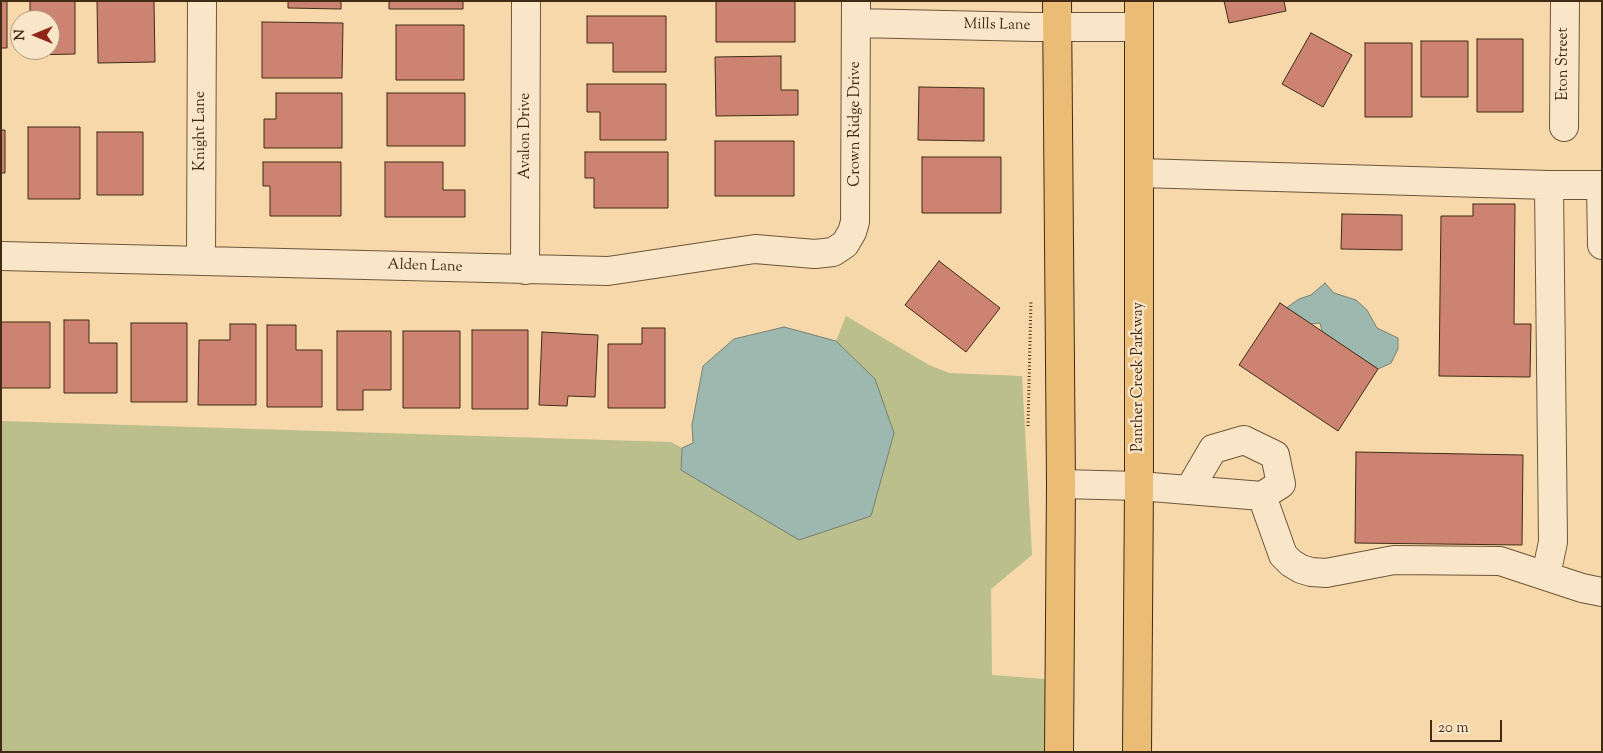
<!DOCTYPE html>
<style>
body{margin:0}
#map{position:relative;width:1603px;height:753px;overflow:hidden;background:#f6d8ab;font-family:"Sorts Mill Goudy",serif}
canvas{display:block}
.frame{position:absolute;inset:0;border:2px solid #412b15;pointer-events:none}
.north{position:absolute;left:10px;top:10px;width:50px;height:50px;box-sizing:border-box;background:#f9e6c8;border:1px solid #af9b80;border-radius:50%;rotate:270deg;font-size:14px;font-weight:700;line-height:20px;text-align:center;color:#412b15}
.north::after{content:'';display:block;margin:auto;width:18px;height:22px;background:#8f2418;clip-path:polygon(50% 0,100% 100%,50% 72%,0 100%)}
.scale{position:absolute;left:1430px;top:720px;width:72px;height:22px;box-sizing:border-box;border:2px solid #412b15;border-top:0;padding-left:6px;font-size:15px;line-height:18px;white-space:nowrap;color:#412b15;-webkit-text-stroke:4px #f9e6c8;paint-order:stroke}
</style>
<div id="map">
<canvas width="1603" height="753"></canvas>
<div class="frame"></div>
<div class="north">N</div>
<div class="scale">20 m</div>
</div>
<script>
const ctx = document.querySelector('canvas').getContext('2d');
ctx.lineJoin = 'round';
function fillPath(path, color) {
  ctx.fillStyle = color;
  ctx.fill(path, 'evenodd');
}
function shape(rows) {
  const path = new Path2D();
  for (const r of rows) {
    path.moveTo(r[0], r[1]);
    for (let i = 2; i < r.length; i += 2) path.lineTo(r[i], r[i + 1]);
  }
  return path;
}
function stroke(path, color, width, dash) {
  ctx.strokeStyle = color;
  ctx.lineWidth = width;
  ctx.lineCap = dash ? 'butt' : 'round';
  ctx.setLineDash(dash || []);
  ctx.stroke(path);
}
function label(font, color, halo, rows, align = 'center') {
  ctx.font = font + ' "Sorts Mill Goudy",serif';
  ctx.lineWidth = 4.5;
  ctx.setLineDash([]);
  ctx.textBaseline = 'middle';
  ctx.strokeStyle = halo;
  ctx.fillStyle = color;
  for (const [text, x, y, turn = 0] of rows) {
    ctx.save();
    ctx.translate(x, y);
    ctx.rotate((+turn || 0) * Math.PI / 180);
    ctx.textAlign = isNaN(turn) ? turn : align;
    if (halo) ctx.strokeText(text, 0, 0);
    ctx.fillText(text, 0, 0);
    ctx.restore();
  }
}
fillPath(shape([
 [846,316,929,365,949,373,1022,376,1032,555,991,589,992,675,1045,679,1045,752,1,752,1,421,671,442,682,448,681,470,875,379,836,341]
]), '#babf8b');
const water = shape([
 [1325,283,1334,293,1356,300,1367,310,1377,328,1398,338,1398,349,1391,363,1378,369,1359,356,1340,356,1325,343,1320,323,1310,324,1279,313,1299,299,1311,295,1325,283],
 [784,327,836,341,875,379,894,433,871,516,799,540,681,470,682,448,693,443,692,425,703,366,734,339,784,327]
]);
fillPath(water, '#9db9af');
stroke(water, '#788071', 1);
const building = shape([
 [1,1,7,1,7,48,1,48,1,1],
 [30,1,75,1,75,54,30,55,30,50,50,50,50,20,30,20,30,1],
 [97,1,154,1,155,62,98,63,97,1],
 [288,1,341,1,341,9,288,8,288,1],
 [389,1,463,1,463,9,389,9,389,1],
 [716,1,795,1,795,42,716,42,716,1],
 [1224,1,1284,1,1286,11,1229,23,1224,1],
 [587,16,666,16,666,72,613,72,613,43,587,43,587,16],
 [262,22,343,23,342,78,262,78,262,22],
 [396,25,464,25,464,80,396,80,396,25],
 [1311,33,1352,55,1323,107,1282,84,1311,33],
 [1477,39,1523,39,1523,112,1477,112,1477,39],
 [1421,41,1468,41,1468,97,1421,97,1421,41],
 [1365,43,1412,43,1412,117,1365,117,1365,43],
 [781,56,781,90,798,90,798,115,716,116,715,57,781,56],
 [587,84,666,84,666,140,600,140,600,112,587,112,587,84],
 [919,87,984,88,984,141,918,140,919,87],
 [276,93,342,93,342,148,264,148,264,119,276,119,276,93],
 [387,93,465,93,465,146,387,146,387,93],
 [28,127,80,127,80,199,28,199,28,127],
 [1,130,5,130,5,173,1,173,1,130],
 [97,132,143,132,143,195,97,195,97,132],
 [715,141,794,141,794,196,715,196,715,141],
 [585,152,668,152,668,208,594,208,594,178,585,178,585,152],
 [922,157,1001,157,1001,213,922,213,922,157],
 [263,162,341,162,341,216,270,216,270,186,263,186,263,162],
 [385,162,443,162,443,190,465,190,465,217,385,217,385,162],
 [1473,204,1515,204,1514,324,1531,324,1530,377,1439,376,1441,216,1473,216,1473,204],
 [1342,214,1402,215,1402,250,1341,249,1342,214],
 [939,261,1000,308,966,352,905,305,939,261],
 [1280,303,1378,369,1338,431,1239,365,1280,303],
 [64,320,89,320,89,343,117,343,117,393,64,393,64,320],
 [1,322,50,322,50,388,1,388,1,322],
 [131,323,187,323,187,402,131,402,131,323],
 [230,324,256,324,256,405,198,405,199,340,230,340,230,324],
 [267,325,296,325,296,350,322,350,322,407,267,407,267,325],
 [642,328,665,328,665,408,608,408,608,344,642,344,642,328],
 [472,330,528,330,528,409,472,409,472,330],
 [337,331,391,331,391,390,363,390,363,410,337,410,337,331],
 [403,331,460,331,460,408,403,408,403,331],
 [542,332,598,335,595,397,568,396,567,406,539,405,542,332],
 [1356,452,1523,455,1522,545,1355,543,1356,452]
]);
fillPath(building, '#cd8372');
stroke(building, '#412b15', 1);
const minor = shape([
 [856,23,1034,27,1139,27],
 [1564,127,1565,1],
 [1140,173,1549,185,1601,185,1602,245],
 [1,256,608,271,755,249,815,254,833,252,845,244,852,232,855,222,856,1],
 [201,261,202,1],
 [525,270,526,1],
 [1061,484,1139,486,1262,496,1283,555,1291,563,1301,569,1311,572,1326,573,1394,560,1500,561,1582,588,1602,592],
 [1189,490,1213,449,1244,440,1275,455,1281,484,1262,496],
 [1546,575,1553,542,1549,185]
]);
const major = shape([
 [1057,1,1061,484,1059,752],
 [1137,752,1139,486,1139,1]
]);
stroke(minor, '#6e563a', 30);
stroke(major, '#412b15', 30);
stroke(shape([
 [1028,426,1031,300]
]), '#412b15', 3, [1, 2.5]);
stroke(minor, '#f9e6c8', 28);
stroke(major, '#ebbc76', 28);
label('15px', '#412b15', '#f9e6c8', [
 ["Mills Lane",997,26,1],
 ["Eton Street",1564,64,-90],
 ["Crown Ridge Drive",856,124,-90],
 ["Knight Lane",201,131,-90],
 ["Avalon Drive",526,136,-90],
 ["Alden Lane",425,267,2],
 ["Panther Creek Parkway",1139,377,-90]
]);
</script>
